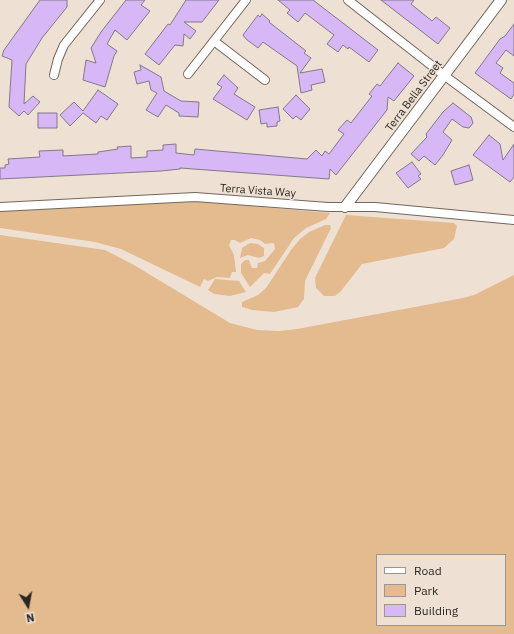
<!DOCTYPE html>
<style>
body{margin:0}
#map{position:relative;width:514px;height:634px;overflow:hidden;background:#eee1d3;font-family:"IBM Plex Sans",sans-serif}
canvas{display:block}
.legend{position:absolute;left:376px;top:554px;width:130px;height:72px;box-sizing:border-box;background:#eee1d3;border:1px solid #a0978c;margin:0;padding:5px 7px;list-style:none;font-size:12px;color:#2b2721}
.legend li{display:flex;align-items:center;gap:8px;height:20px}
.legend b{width:20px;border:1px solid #a0978c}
.north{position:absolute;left:8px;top:586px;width:40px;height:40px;-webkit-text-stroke:3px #eee1d3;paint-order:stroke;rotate:169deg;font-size:11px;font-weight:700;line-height:16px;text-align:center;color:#2b2721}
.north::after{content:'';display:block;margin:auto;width:14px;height:18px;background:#2b2721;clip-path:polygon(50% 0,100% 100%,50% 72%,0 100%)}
</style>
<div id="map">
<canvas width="514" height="634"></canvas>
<ul class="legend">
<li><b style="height:5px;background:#fff"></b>Road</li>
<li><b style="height:11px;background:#e3bb8f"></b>Park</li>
<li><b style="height:11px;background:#d7b7f5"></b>Building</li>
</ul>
<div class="north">N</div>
</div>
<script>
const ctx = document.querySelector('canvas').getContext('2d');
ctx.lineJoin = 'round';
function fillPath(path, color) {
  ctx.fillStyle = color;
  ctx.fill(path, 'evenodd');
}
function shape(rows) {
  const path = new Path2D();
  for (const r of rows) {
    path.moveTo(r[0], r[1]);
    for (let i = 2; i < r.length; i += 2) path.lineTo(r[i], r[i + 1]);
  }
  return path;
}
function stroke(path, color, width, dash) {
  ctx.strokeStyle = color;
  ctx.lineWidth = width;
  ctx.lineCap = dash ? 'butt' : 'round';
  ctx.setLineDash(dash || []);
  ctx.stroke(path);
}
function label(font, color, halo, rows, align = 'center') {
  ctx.font = font + ' "IBM Plex Sans",sans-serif';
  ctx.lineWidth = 3;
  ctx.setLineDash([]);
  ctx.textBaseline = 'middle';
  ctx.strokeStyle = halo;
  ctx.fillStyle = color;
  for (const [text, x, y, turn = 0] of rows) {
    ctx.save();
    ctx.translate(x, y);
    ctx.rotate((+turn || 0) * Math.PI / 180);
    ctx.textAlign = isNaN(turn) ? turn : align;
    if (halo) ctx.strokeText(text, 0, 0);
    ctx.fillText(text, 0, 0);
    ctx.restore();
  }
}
fillPath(shape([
 [173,202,206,202,330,213,326,219,306,228,294,238,270,274,264,273,250,287,241,273,241,264,245,260,249,260,252,268,257,268,258,263,265,261,275,249,274,243,265,244,260,240,251,238,240,243,235,240,231,240,229,245,234,255,236,272,232,272,230,278,217,277,208,281,204,279,200,287,121,249,95,242,0,228,0,211],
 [346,215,454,223,457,226,454,239,444,248,362,264,341,291,335,296,324,296,316,288,315,278],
 [325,225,330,225,331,228,305,281,304,299,298,307,274,312,252,310,242,307,242,302,258,295,266,288,291,250,300,239,309,232],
 [0,235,105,250,134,265,230,323,257,330,279,331,297,329,463,298,474,295,514,275,514,634,0,634],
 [377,555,505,555,505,625,377,625],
 [250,243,258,244,264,248,264,256,259,258,248,255,240,258,242,248],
 [215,279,239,281,246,292,230,296,214,294,208,290]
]), '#e3bb8f');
const building = shape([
 [40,0,67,0,67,7,42,38,26,64,24,104,33,96,40,102,28,115,24,111,19,116,9,107,12,60,2,56,4,50,40,0],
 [126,0,145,0,141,5,150,11,127,40,115,30,107,44,117,51,114,56,105,87,83,80,86,60,96,63,91,48,101,32,126,0],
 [186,0,219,0,202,22,184,22,196,31,190,39,184,34,183,46,175,45,159,65,145,54,168,24,170,25,186,0],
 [278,0,313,0,378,50,369,62,349,47,348,49,343,45,338,52,327,44,334,35,305,13,298,22,287,13,290,10,278,0],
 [381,0,414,0,411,4,432,21,436,17,450,28,438,44,381,0],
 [262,14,270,21,269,22,306,51,304,53,311,58,300,73,322,69,325,82,311,85,312,90,301,93,297,66,263,42,258,48,246,39,243,35,258,15,260,17,262,14],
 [514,24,514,56,506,50,496,63,503,68,500,73,514,83,514,94,511,99,475,73,500,39,505,36,514,24],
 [398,63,414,76,394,101,388,97,387,110,336,175,330,169,329,179,180,168,180,169,161,171,0,179,0,168,5,168,5,165,9,164,8,159,40,157,39,151,63,150,63,156,98,154,98,152,118,149,117,147,131,146,131,158,147,157,147,151,163,150,163,145,176,144,176,153,194,155,195,149,307,159,316,150,322,156,325,151,329,154,344,134,338,130,347,120,351,123,372,96,369,94,377,84,380,86,398,63],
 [140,65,161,77,164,91,181,101,199,102,198,117,179,116,179,113,166,105,158,117,146,110,157,93,151,90,149,81,137,84,134,72,141,70,140,65],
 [224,75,238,88,234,94,255,107,247,120,213,99,222,87,217,84,224,75],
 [98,90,118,104,107,120,101,116,96,123,83,113,70,126,60,115,74,102,83,111,98,90],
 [296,95,310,109,301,120,296,116,293,119,283,109,296,95],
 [453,103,471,117,473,123,469,128,463,127,452,119,443,132,452,140,443,155,435,165,424,156,419,161,411,154,427,137,426,134,443,112,453,103],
 [278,107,280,121,277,122,277,126,267,127,267,123,261,124,259,110,278,107],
 [38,113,57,113,57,128,38,128,38,113],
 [489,135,500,144,503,160,514,144,514,177,510,182,473,155,489,135],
 [412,162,421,174,418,176,421,179,408,188,396,173,412,162],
 [469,165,473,180,455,185,451,171,469,165]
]);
fillPath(building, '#d7b7f5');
stroke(building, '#807988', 1);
const minor = shape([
 [348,0,445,76,514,127],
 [214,41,265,80],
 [188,74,246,0],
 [54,75,58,59,64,45,100,0],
 [0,207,195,197,328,207,375,207,514,220]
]);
const tertiary = shape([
 [345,207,501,0]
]);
stroke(minor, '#72675b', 10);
stroke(tertiary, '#72675b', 12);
stroke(minor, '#fff', 8);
stroke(tertiary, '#fff', 10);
label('11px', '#2b2721', '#eee1d3', [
 ["Terra Bella Street",414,96,-53],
 ["Terra Vista Way",258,191,4]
]);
</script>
